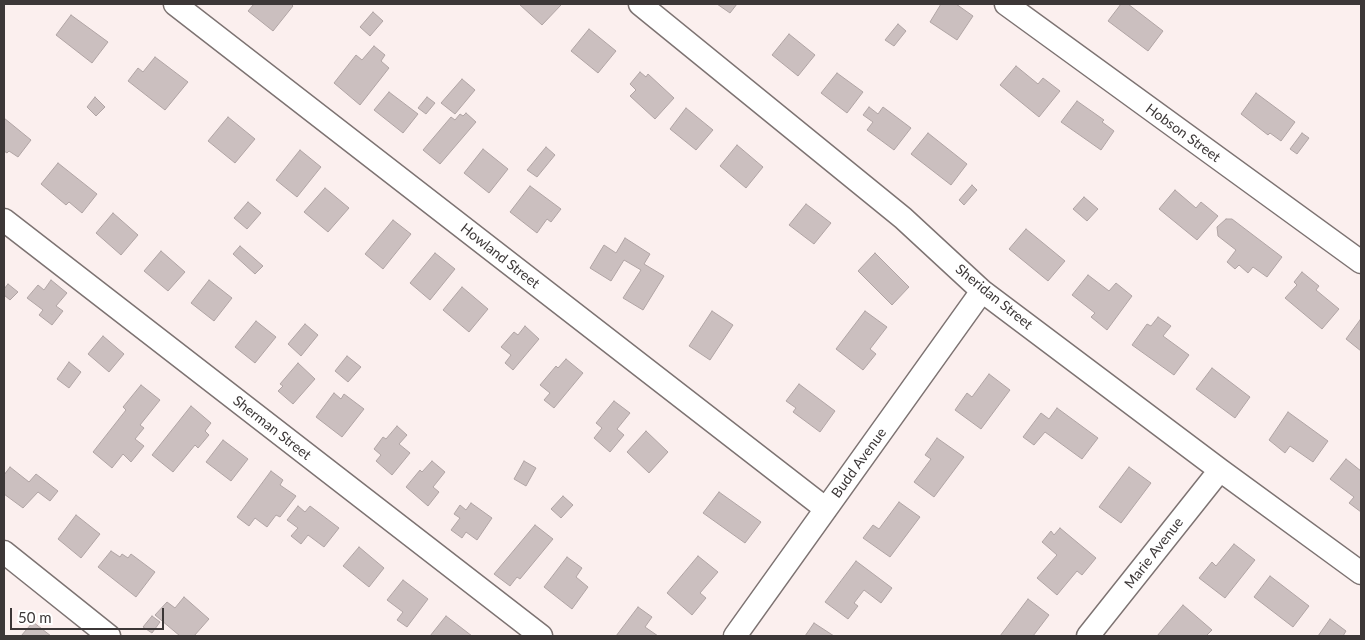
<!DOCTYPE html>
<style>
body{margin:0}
#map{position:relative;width:1365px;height:640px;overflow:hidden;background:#fbefee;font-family:Lato,sans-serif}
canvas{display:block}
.frame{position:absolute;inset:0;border:5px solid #3c3737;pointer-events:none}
.scale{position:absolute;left:10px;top:608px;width:154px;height:22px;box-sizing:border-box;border:2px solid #3c3737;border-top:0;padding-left:6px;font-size:15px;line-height:18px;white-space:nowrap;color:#3c3737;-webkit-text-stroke:4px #fff;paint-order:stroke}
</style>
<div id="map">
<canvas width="1365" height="640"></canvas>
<div class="frame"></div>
<div class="scale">50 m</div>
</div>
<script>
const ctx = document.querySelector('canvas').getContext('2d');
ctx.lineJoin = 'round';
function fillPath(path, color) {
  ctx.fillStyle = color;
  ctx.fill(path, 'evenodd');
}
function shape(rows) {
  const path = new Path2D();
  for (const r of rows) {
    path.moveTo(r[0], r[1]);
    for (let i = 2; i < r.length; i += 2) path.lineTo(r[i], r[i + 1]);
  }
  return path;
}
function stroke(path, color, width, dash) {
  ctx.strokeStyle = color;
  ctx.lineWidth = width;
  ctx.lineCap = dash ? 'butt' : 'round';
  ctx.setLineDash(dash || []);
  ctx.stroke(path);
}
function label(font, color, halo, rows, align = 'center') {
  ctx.font = font + ' Lato,sans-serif';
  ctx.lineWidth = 4;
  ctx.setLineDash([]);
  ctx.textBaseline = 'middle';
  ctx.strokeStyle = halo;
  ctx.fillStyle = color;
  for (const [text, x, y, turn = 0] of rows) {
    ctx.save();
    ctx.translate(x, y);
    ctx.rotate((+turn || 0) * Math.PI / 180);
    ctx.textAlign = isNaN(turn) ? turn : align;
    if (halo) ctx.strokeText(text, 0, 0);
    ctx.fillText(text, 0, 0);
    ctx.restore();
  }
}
const building = shape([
 [254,4,291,4,293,6,273,31,248,11,254,4],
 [519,4,560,4,561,5,542,25,519,4],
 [717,4,737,4,730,13,717,4],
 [941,4,956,4,973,16,957,40,930,22,941,4],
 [1121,4,1128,4,1163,31,1148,51,1108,21,1121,4],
 [373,12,383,21,370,36,360,27,373,12],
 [71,15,108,42,92,63,56,35,71,15],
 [898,24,906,31,894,46,885,40,898,24],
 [589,29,616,51,598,73,571,51,589,29],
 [789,34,815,55,798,76,772,55,789,34],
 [374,46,385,55,381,61,389,68,360,105,334,83,356,55,362,60,374,46],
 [155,57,188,82,165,110,128,81,138,68,143,72,155,57],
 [1016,66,1038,84,1043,78,1060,91,1039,117,1000,85,1016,66],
 [640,72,646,77,648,74,674,98,655,119,630,96,636,90,630,84,640,72],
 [837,73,863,92,847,113,821,93,837,73],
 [462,79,475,90,455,114,441,103,462,79],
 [389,92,418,114,403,133,374,110,389,92],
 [1256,93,1295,122,1281,141,1270,133,1268,135,1241,114,1256,93],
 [95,97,105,107,96,116,87,107,95,97],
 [427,97,435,103,426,114,418,108,427,97],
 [1077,101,1104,120,1102,122,1114,131,1101,150,1061,122,1077,101],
 [869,107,878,114,883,107,911,128,894,150,867,130,873,122,863,115,869,107],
 [686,108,713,130,696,150,670,129,686,108],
 [466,113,476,122,440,164,423,150,451,117,455,120,460,114,463,116,466,113],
 [228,117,255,139,235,163,208,141,228,117],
 [4,118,31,140,18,157,9,151,7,153,4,151,4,118],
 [928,133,967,164,951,185,911,154,928,133],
 [1302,133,1309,138,1297,154,1290,149,1302,133],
 [737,145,763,167,746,188,720,166,737,145],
 [546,147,555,155,537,177,527,170,546,147],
 [483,149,508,169,489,193,464,173,483,149],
 [300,150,321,167,297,197,276,180,300,150],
 [58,163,97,194,82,213,69,202,66,205,41,184,58,163],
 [972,185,977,190,964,205,959,200,972,185],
 [530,186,561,209,551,222,547,219,537,233,510,212,530,186],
 [325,188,349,208,328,232,304,212,325,188],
 [1175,190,1196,208,1201,202,1218,216,1197,240,1159,209,1175,190],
 [1084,197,1098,209,1087,221,1073,209,1084,197],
 [248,202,261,213,247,229,234,218,248,202],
 [806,204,831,223,814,244,789,225,806,204],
 [113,213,138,235,121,255,96,233,113,213],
 [1226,219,1232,219,1282,257,1267,277,1253,267,1248,273,1239,265,1235,269,1227,262,1236,250,1218,236,1217,227,1226,219],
 [393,220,411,234,383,269,365,254,393,220],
 [1026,229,1065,261,1048,281,1009,249,1026,229],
 [625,238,650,254,644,264,664,276,643,310,623,298,641,270,624,260,611,281,590,268,604,245,616,253,625,238],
 [240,246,263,266,255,274,233,254,240,246],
 [161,251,185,272,168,291,144,271,161,251],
 [435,253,455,269,430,300,410,283,435,253],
 [875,253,909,287,892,305,858,271,875,253],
 [1302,272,1319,286,1316,290,1339,309,1322,329,1285,298,1297,285,1294,282,1302,272],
 [1088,275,1109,291,1116,283,1132,296,1107,330,1091,317,1095,313,1072,295,1088,275],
 [51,280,67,293,56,306,63,311,52,325,39,315,43,310,27,298,38,285,44,290,51,280],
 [209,280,232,298,214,321,191,303,209,280],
 [8,284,18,292,10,300,4,295,4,289,8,284],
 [462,287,488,309,469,332,443,310,462,287],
 [712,311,733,325,710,360,689,346,712,311],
 [865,311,887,327,870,349,876,354,863,370,836,349,865,311],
 [1158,317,1171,326,1163,336,1189,355,1174,375,1132,345,1147,324,1151,326,1158,317],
 [1360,320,1361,321,1361,351,1346,339,1360,320],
 [256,321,276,337,255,363,235,347,256,321],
 [305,324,318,335,301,356,288,344,305,324],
 [525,326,539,339,513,370,505,363,511,355,501,347,514,332,518,335,525,326],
 [103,336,124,354,109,372,88,354,103,336],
 [347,356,361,367,348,382,335,371,347,356],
 [566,359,583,373,554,408,544,400,550,393,540,385,556,366,558,368,566,359],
 [69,362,81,372,69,388,57,379,69,362],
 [298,363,315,379,293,404,278,391,283,386,280,384,298,363],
 [1212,368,1250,397,1235,418,1196,389,1212,368],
 [989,374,1010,390,981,429,955,410,967,393,972,397,989,374],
 [799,384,835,411,820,432,793,412,796,408,786,401,799,384],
 [141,385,160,400,140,425,144,428,135,439,144,446,131,462,123,454,112,468,93,452,126,410,123,407,141,385],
 [334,393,341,399,344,394,364,409,342,437,316,417,334,393],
 [614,401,630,413,617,429,624,435,610,452,594,438,602,428,596,423,614,401],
 [191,406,211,423,205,431,209,435,198,448,195,445,173,472,152,455,191,406],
 [1057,408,1098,438,1082,459,1045,432,1034,445,1023,437,1041,413,1049,419,1057,408],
 [1288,412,1328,441,1313,462,1290,446,1285,453,1269,440,1288,412],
 [397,426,407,435,399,444,410,453,392,475,376,461,381,455,374,449,383,437,386,439,397,426],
 [646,431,668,452,649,473,627,452,646,431],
 [937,438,964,457,934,497,914,482,931,459,925,455,937,438],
 [223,440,248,459,231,481,206,462,223,440],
 [1346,459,1361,471,1361,512,1349,503,1354,497,1330,479,1346,459],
 [432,461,445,472,433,487,439,492,428,506,406,487,420,470,422,472,432,461],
 [524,461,536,468,526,486,514,479,524,461],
 [10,467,29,482,36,474,58,491,50,501,38,492,23,508,4,494,4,475,10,467],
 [1129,467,1151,483,1121,523,1099,507,1129,467],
 [271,471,283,480,280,485,296,496,280,517,276,515,267,527,255,518,249,526,237,517,271,471],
 [719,492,761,522,745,543,703,513,719,492],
 [563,496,573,505,561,518,551,509,563,496],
 [899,502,920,517,890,557,863,538,873,525,879,529,899,502],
 [471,503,492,518,477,540,466,532,462,538,451,530,460,518,454,514,460,505,466,510,471,503],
 [298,506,305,512,310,506,339,528,324,547,308,535,301,544,291,536,298,528,287,520,298,506],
 [76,515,100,534,81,558,58,539,76,515],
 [535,525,553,539,520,579,517,577,510,586,494,574,535,525],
 [1060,528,1096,558,1082,575,1077,571,1057,595,1037,578,1057,555,1042,542,1051,531,1054,535,1060,528],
 [1234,544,1255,560,1225,598,1199,578,1212,562,1216,566,1234,544],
 [359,547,384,568,369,587,343,566,359,547],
 [111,551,120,557,122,554,128,558,131,554,155,572,136,597,98,567,111,551],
 [698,556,718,572,700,593,706,598,692,615,667,593,698,556],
 [567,557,582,568,576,577,588,587,572,609,544,587,567,557],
 [856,561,892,588,881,603,864,590,854,603,858,606,848,619,825,602,856,561],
 [1270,576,1309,606,1293,627,1254,597,1270,576],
 [403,580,428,599,407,627,397,620,403,612,387,600,403,580],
 [184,597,209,619,194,636,180,636,155,615,167,602,175,608,184,597],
 [1028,599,1049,615,1033,636,1000,636,1028,599],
 [1183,605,1212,630,1206,636,1157,636,1183,605],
 [638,607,652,617,645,627,658,636,616,636,638,607],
 [152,616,160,622,152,633,143,627,152,616],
 [446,616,472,636,430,636,446,616],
 [1330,619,1346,631,1343,636,1318,636,1330,619],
 [33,622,51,636,21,636,33,622],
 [814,623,834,636,805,636,814,623]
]);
fillPath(building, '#cbbfbf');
stroke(building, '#b0a4a4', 1);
const minor = shape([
 [175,4,826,509],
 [640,4,903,218,982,291,1220,470,1361,573],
 [1006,4,1361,262],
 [4,220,541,636],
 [4,552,109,636],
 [735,636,982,291],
 [1088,636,1220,470]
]);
stroke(minor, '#7d7372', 25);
stroke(minor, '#fff', 22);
label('14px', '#3c3737', '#fff', [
 ["Hobson Street",1183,133,36],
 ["Howland Street",500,256,38],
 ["Sheridan Street",994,297,39],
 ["Sherman Street",272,428,38],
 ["Budd Avenue",859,463,-54],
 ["Marie Avenue",1154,553,-52]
]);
</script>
